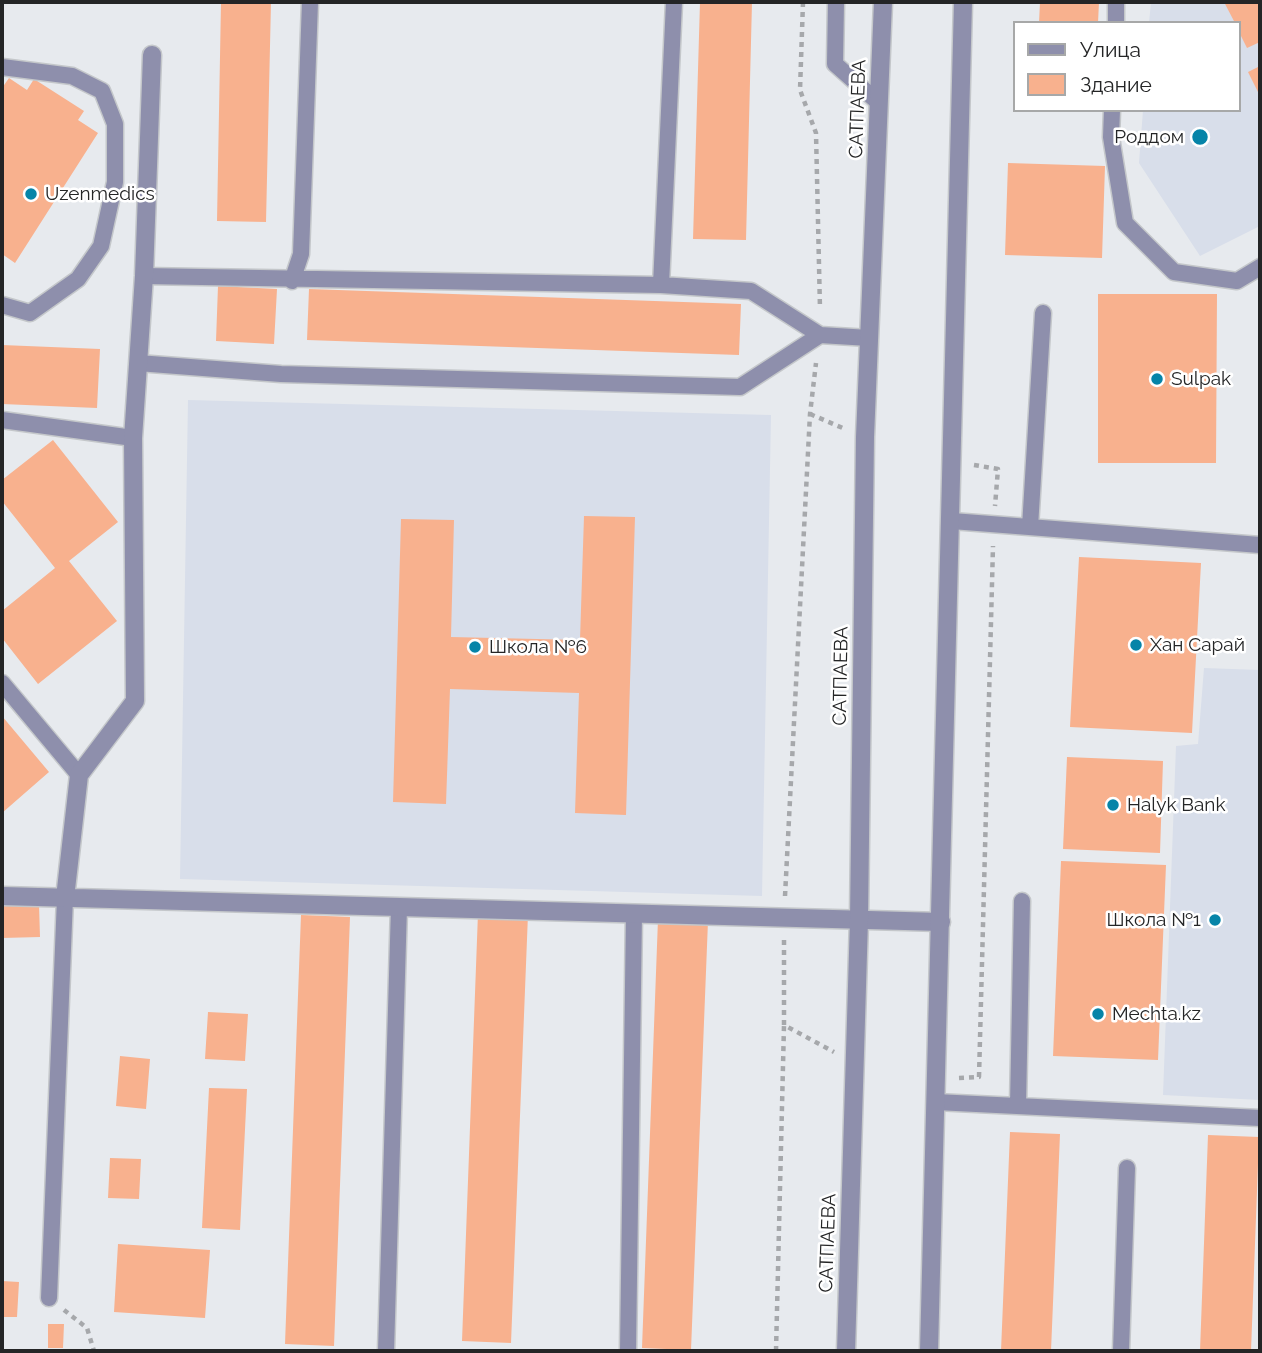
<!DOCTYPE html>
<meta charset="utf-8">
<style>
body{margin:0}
#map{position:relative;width:1262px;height:1353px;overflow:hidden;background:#e7eaee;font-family:Raleway,sans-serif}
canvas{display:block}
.frame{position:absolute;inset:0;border:4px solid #242526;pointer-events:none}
.legend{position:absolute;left:1013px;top:21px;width:228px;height:91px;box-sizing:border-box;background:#fff;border:2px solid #a7a8a8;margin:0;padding:9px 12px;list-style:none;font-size:21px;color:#242526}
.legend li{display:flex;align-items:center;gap:14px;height:35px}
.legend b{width:35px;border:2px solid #a7a8a8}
</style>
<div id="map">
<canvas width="1262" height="1353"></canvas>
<div class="frame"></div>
<ul class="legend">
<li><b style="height:9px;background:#8e8fac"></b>Улица</li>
<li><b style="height:19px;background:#f8b18e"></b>Здание</li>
</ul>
</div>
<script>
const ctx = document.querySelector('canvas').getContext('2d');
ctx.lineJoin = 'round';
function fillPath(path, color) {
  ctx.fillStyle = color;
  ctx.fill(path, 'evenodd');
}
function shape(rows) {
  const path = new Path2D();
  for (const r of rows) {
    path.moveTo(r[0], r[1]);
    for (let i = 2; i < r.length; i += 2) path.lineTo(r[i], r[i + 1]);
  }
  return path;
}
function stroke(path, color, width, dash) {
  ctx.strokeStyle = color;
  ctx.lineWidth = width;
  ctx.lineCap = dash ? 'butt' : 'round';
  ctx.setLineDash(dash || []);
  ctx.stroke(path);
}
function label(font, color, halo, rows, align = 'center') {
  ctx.font = font + ' Raleway,sans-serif';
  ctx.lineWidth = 5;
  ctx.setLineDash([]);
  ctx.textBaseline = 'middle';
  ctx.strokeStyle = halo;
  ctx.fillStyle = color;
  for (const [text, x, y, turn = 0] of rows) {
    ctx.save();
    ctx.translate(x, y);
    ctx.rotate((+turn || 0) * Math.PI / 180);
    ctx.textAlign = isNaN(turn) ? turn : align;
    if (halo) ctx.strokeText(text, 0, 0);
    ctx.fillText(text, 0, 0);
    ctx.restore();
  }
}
fillPath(shape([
 [1151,2,1260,2,1260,226,1200,256,1139,163,1143,110,1239,110,1239,23,1149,23],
 [188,400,771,415,762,896,180,879],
 [1204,668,1260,670,1260,1100,1163,1095,1176,746,1198,744]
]), '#d8deea');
fillPath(shape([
 [221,2,271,2,266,222,217,221],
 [700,2,752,2,746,240,693,239],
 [1040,2,1099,2,1098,23,1039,23],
 [1224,2,1260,2,1260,42,1247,48,1239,32,1239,23,1235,23],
 [1260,66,1260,96,1248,72],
 [9,78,27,90,34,79,84,111,78,120,98,133,15,263,2,254,2,88],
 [1008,163,1105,166,1102,258,1005,255],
 [218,286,277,289,274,344,216,341],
 [309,289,741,304,739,355,307,340],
 [1098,294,1217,294,1216,463,1098,463],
 [2,345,100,349,97,408,2,404],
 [53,440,118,522,69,561,117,621,38,684,2,638,2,611,55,568,2,501,2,480],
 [584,516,635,517,626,815,575,813,579,693,450,689,446,804,393,802,401,519,454,520,451,637,580,640],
 [1079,557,1201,563,1192,733,1070,727],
 [2,716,49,772,2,813],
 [1067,757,1163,761,1160,853,1063,849],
 [1061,861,1166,865,1158,1060,1053,1056],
 [39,904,40,937,2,938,2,905],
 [478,913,528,914,511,1343,462,1341],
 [301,915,350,917,334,1346,285,1344],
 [658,919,708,921,691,1350,642,1348],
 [208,1012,248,1014,245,1061,205,1059],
 [120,1056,150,1059,146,1109,116,1106],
 [209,1088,247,1089,240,1230,202,1228],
 [1010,1132,1060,1134,1051,1351,1001,1351],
 [1208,1135,1259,1137,1251,1351,1200,1351],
 [110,1158,141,1159,139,1199,108,1198],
 [118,1244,210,1250,205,1318,114,1312],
 [2,1281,19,1282,17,1317,2,1317],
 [48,1324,64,1324,63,1348,48,1348]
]), '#f8b18e');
const service = shape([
 [836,2,835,64,879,103],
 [1116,23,1116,2],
 [2,67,72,76,102,91,115,124,115,182,101,246,78,279,30,313,2,305],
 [1112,110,1111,137,1125,223,1174,272,1237,281,1260,267],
 [144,276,661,285,751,291,820,335,869,338],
 [292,281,301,254,310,2],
 [661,285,674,2],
 [138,363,281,374,740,387,820,335],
 [2,420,133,438],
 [952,521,1260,545],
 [1030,527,1043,313],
 [2,683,79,775],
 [936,1102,1260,1118],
 [1018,1106,1022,901],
 [49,1298,65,898],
 [386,1351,399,907],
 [628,1351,634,913],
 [1121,1351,1127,1168]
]);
const minor = shape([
 [2,896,941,922],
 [65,898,79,775,135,701,133,438,144,276,152,55]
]);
const tertiary = shape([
 [846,1351,859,920,865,437,883,2],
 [929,1351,963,2]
]);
stroke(service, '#c4c7ca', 19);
stroke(minor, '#c4c7ca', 21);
stroke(tertiary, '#c4c7ca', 21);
stroke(shape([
 [803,2,800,90,816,133,820,309],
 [810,414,845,429],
 [974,465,998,469,995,506],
 [785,896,810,414,816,363],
 [784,940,784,1025,834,1052],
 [959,1078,979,1077,993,546],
 [64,1310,87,1328,94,1351],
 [776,1351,784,1025]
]), '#a6a8ab', 4.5, [5, 5]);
stroke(service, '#8e8fac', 16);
stroke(minor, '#8e8fac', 18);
stroke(tertiary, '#8e8fac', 18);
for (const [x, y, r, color] of [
 [1200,137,9,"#0684a8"],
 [31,194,7,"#0684a8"],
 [1157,379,7,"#0684a8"],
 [1136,645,7,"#0684a8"],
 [475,647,7,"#0684a8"],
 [1113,805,7,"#0684a8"],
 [1215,920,7,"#0684a8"],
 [1098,1014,7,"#0684a8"]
]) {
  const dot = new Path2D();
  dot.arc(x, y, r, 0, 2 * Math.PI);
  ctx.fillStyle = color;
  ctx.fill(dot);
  stroke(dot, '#fff', 2.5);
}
label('19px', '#242526', '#fff', [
 ["САТПАЕВА",858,109,-88],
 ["САТПАЕВА",841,676,-89],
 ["САТПАЕВА",828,1243,-88]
]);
label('19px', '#242526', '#fff', [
 ["Роддом",1184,137,"right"],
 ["Uzenmedics",45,194],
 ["Sulpak",1171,379],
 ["Хан Сарай",1150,645],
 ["Школа №6",489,647],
 ["Halyk Bank",1127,805],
 ["Школа №1",1201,920,"right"],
 ["Mechta.kz",1112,1014]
], 'left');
</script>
